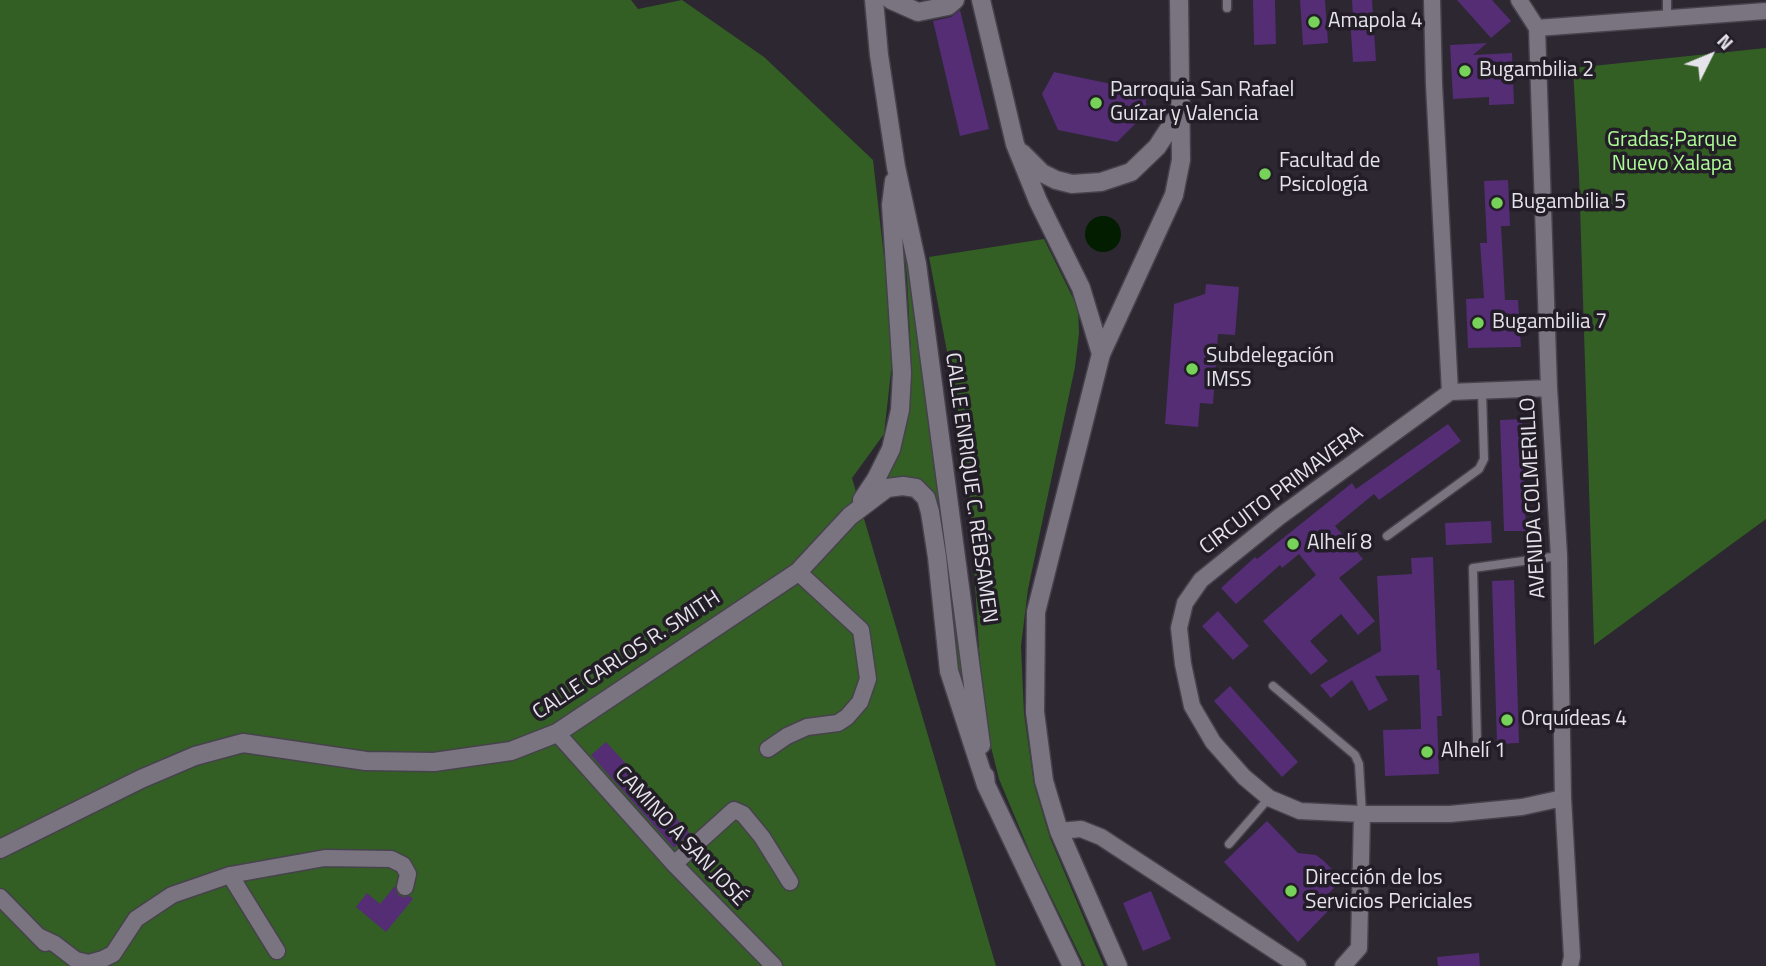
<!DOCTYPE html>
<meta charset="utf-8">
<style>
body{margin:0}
#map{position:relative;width:1766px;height:966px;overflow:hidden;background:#2c2731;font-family:"Titillium Web",sans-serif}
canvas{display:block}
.north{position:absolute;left:1675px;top:21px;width:70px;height:70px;-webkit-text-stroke:5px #221d27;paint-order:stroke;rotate:47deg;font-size:19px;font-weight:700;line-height:28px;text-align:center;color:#e6e3ea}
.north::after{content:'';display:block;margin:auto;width:24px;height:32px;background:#e6e3ea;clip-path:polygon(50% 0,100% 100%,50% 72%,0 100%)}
</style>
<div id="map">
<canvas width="1766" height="966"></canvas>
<div class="north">N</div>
</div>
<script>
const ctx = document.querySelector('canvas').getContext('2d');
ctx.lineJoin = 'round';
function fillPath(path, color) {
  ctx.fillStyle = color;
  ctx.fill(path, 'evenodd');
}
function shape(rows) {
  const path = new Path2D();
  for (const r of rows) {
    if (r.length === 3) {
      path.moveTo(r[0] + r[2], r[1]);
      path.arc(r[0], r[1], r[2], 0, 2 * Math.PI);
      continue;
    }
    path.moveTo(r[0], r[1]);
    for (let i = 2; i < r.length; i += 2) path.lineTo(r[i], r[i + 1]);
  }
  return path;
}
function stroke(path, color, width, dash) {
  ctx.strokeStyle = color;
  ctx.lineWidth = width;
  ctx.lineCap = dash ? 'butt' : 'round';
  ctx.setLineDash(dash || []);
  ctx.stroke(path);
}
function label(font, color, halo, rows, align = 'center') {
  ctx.font = font + ' "Titillium Web",sans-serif';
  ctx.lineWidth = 7;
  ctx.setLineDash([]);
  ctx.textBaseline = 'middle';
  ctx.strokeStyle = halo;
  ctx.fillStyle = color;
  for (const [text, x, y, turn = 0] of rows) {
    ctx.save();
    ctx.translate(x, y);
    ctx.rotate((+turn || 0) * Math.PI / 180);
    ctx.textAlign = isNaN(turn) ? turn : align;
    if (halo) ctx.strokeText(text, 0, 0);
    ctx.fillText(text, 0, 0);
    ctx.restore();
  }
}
fillPath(shape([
 [0,0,631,0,638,9,682,0,764,57,873,160,894,345,884,434,852,478,996,966,0,966],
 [1766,48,1766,519,1594,645,1579,175,1573,68],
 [898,202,906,239,976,732,959,677,935,497,927,486,915,480,886,478,907,413,911,356,907,277],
 [1044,239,1078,308,1079,333,1075,367,1028,589,1021,646,1024,713,1034,784,1050,838,1104,966,1085,966,1033,860,999,779,983,715,970,501,957,404,929,257]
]), '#335f24');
fillPath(shape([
 [1103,234,18]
]), '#021d00');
fillPath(shape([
 [1253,0,1275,0,1276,44,1254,45],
 [1300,0,1325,0,1328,43,1303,45],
 [1352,0,1372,0,1376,61,1353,62,1350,18,1353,17],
 [1457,0,1492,0,1511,21,1491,38],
 [960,10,989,129,960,136,933,21,951,17],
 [1487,43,1473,55,1512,53,1514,104,1489,105,1489,97,1453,99,1450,45],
 [1054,72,1145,91,1147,112,1117,142,1058,130,1042,94],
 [1508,180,1510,226,1501,226,1505,300,1518,300,1521,347,1468,348,1466,299,1484,298,1480,243,1487,243,1484,181],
 [1206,284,1239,287,1235,335,1218,334,1213,404,1200,403,1198,427,1165,424,1174,304,1205,294],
 [1522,419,1526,531,1504,531,1500,420],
 [1448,424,1461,441,1379,500,1374,494,1335,526,1363,559,1339,578,1375,621,1358,635,1341,614,1310,641,1328,661,1311,675,1263,621,1316,575,1299,554,1282,568,1280,565,1236,604,1221,588,1255,557,1257,559,1352,483,1356,489],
 [1491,521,1492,543,1446,545,1445,523],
 [1433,557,1437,670,1440,670,1442,716,1437,716,1439,774,1385,776,1383,730,1421,729,1419,675,1375,676,1388,700,1369,711,1352,680,1331,698,1320,685,1381,651,1377,576,1412,574,1411,558],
 [1514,580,1519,743,1497,744,1492,581],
 [1218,611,1249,646,1233,660,1202,626],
 [1230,686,1298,762,1282,777,1214,701],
 [606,742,690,833,674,848,591,755],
 [1267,821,1298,853,1316,855,1324,861,1342,880,1320,902,1328,911,1298,942,1224,862],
 [395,886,398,895,403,897,410,896,413,899,386,932,356,907,367,893,380,904],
 [1151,891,1171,939,1143,951,1123,903],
 [1479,953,1480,966,1438,966,1437,957]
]), '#542d75');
const lane = shape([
 [1227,0,1227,8],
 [1667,0,1667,17],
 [1387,536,1479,469,1484,459,1482,392],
 [1273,686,1355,755,1359,764,1362,814],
 [1477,742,1473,568,1559,556],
 [1229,844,1269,798]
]);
const street = shape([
 [1432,0,1434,84,1450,392],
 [1519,0,1537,28],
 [1537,28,1549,388,1559,556,1563,798,1572,957,1570,966],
 [1537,28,1766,11],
 [1450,392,1279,517,1201,580,1185,603,1179,628,1183,664,1192,706,1213,742,1244,777,1269,798,1300,811,1362,814,1450,814,1522,807,1563,798],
 [1450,392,1549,388],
 [557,733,674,864,774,966],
 [768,749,787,736,807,727,838,723,847,717,860,702,868,679,861,630,798,572],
 [1059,831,1081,829,1101,837,1298,966],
 [674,864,734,810,743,814,762,837,790,882],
 [230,875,277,951],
 [0,897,45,943],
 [38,936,55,944,76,960,89,963,103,959,113,954,136,919,172,895,230,875,325,858,391,859,403,865,408,874,405,887],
 [1343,966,1359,948,1362,814]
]);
const secondary = shape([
 [874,0,879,55,896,167,917,264,981,745],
 [891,0,918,12,948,6,955,0],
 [981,0,1015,144,1038,201,1081,288,1101,354],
 [1022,153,1042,173,1056,180,1072,184,1101,182,1131,172,1157,147,1180,112],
 [862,500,876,479,891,449,900,410,902,373,891,205,894,181],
 [985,776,986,785,1072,966],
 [0,849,141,779,195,756,243,743,366,761,434,762,511,751,557,733,798,572,850,516,887,488,903,486,916,488,926,498,930,512,937,557,949,671,986,785],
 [1118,966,1059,831,1044,781,1035,712,1036,612,1101,354,1174,195,1181,160,1179,0]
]);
stroke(lane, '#46424b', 11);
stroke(street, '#46424b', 19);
stroke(secondary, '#46424b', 21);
stroke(lane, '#7a7481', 8);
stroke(street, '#7a7481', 16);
stroke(secondary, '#7a7481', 18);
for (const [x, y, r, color] of [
 [1314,22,7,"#77d259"],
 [1465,71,7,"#77d259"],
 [1096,103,7,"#77d259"],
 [1265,174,7,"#77d259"],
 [1497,203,7,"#77d259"],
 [1478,323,7,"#77d259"],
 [1192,369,7,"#77d259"],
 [1293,544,7,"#77d259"],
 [1507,720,7,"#77d259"],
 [1427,752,7,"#77d259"],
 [1291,891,7,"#77d259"]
]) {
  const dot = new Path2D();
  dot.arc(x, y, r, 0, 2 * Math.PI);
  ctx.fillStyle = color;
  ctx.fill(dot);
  stroke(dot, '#221d27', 2.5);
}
label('21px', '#e6e3ea', '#221d27', [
 ["Amapola 4",1328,22],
 ["Bugambilia 2",1479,71],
 ["Parroquia San Rafael",1110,91],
 ["Guízar y Valencia",1110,115],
 ["Facultad de",1279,162],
 ["Psicología",1279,186],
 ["Bugambilia 5",1511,203],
 ["Bugambilia 7",1492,323],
 ["Subdelegación",1206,357],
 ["IMSS",1206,381],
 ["Alhelí 8",1307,544],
 ["Orquídeas 4",1521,720],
 ["Alhelí 1",1441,752],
 ["Dirección de los",1305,879],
 ["Servicios Periciales",1305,903]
], 'left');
label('21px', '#adfa96', '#221d27', [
 ["Gradas;Parque",1672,141],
 ["Nuevo Xalapa",1672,165]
]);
label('21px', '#e6e3ea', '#221d27', [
 ["CALLE ENRIQUE C. RÉBSAMEN",970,488,82],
 ["CIRCUITO PRIMAVERA",1282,491,-37],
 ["AVENIDA COLMERILLO",1534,498,-93],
 ["CALLE CARLOS R. SMITH",627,656,-33],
 ["CAMINO A SAN JOSÉ",680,837,47]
]);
</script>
